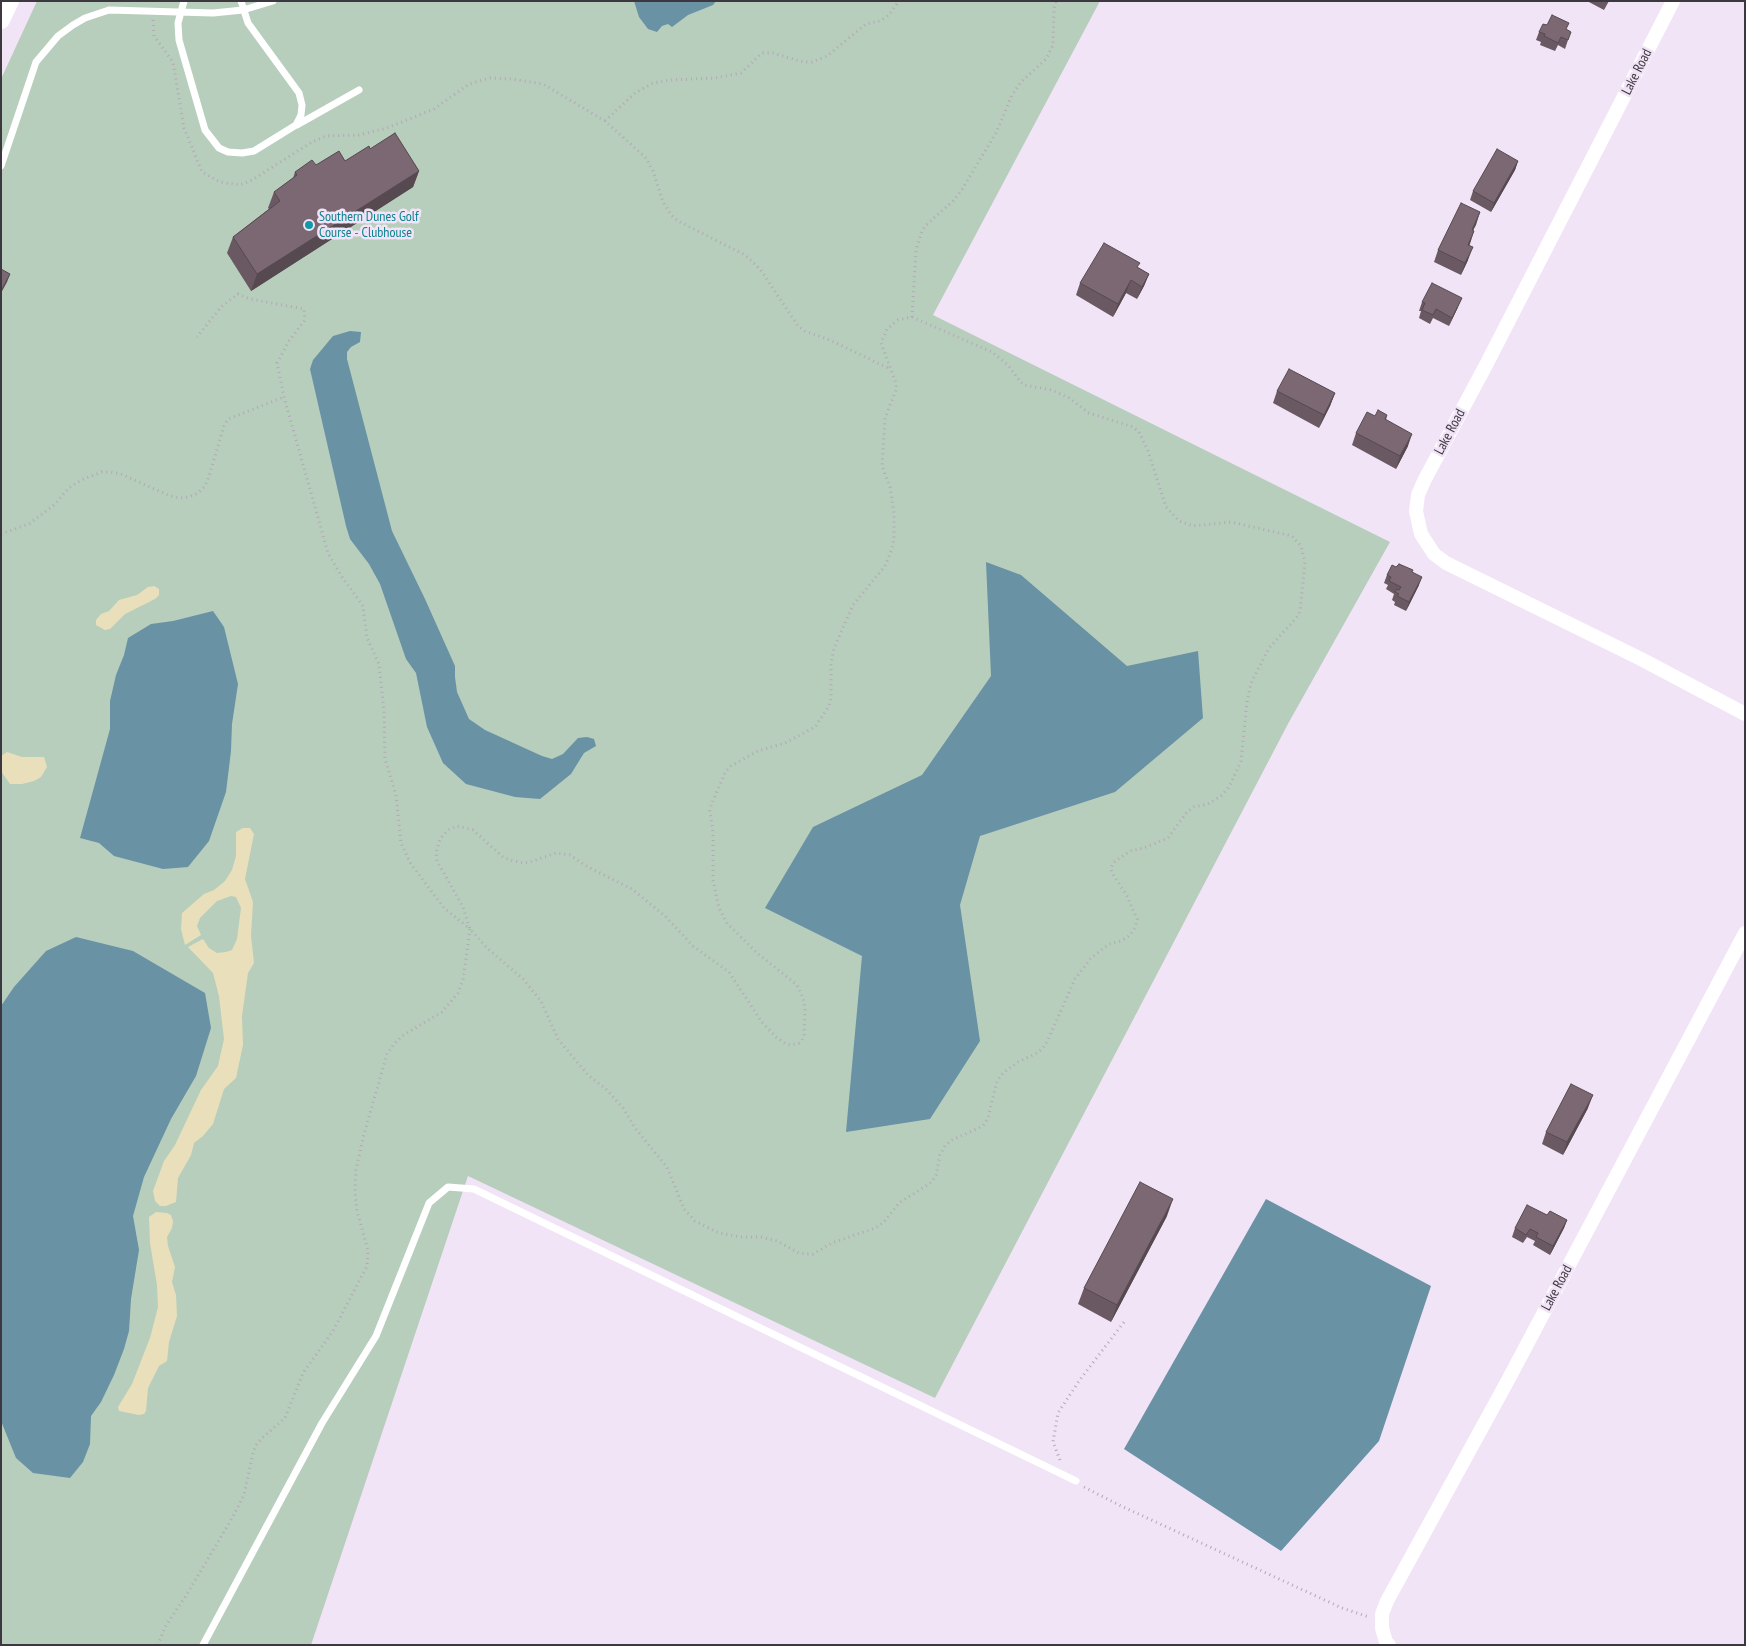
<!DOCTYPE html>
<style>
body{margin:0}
#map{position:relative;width:1746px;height:1646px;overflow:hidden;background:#f1e4f6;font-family:"PT Sans Narrow",sans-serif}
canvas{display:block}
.frame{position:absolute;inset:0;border:2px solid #3d383f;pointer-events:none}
</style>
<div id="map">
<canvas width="1746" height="1646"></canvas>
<div class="frame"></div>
</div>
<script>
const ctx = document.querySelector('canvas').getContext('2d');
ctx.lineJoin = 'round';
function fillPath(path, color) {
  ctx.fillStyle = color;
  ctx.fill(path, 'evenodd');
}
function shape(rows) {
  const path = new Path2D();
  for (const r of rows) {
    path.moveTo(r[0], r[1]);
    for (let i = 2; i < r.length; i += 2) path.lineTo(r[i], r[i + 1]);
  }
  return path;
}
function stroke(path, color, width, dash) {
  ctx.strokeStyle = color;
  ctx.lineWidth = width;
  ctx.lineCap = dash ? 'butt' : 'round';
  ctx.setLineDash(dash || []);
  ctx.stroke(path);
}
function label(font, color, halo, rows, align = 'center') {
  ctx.font = font + ' "PT Sans Narrow",sans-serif';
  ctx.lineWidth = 5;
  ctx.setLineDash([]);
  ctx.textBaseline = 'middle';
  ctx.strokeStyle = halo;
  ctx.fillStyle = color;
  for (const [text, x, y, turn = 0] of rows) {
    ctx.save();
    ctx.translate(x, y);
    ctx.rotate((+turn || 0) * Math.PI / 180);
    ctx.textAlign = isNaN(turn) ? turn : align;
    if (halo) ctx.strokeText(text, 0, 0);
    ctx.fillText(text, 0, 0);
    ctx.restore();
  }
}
fillPath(shape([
 [37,1,1100,1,933,315,1390,542,1289,722,935,1398,468,1176,311,1645,1,1645,1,79]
]), '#b7cebc');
fillPath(shape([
 [154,586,159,589,159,595,155,599,125,614,110,629,105,630,96,625,96,620,101,614,109,611,119,600,137,595,148,587],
 [7,752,22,757,44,757,47,767,41,777,34,781,22,784,10,784,1,771,1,756],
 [243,828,250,828,254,834,245,879,253,902,251,936,254,963,248,973,242,1016,243,1045,236,1078,224,1089,213,1124,203,1136,194,1143,191,1155,178,1178,176,1202,166,1206,160,1206,155,1201,153,1191,164,1161,175,1145,201,1090,218,1066,224,1039,219,996,213,973,188,947,203,939,209,948,217,953,226,952,232,950,237,939,241,908,236,897,231,896,217,901,200,918,197,926,201,935,185,945,181,929,182,913,204,894,214,890,225,881,232,870,236,856,236,832],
 [156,1212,167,1213,171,1215,173,1221,172,1228,167,1237,168,1246,175,1267,172,1282,176,1295,177,1316,169,1342,167,1361,159,1366,148,1388,146,1411,144,1414,139,1415,119,1411,118,1407,132,1384,150,1338,158,1307,157,1285,150,1243,149,1217]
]), '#e9e0bb');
fillPath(shape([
 [634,1,716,1,713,5,688,15,672,27,668,24,662,26,657,32,648,29,639,17],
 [350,331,361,332,360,342,351,347,347,352,347,359,392,531,425,599,455,666,455,677,457,692,469,719,485,730,542,756,552,759,563,754,578,738,587,737,594,739,596,746,584,753,571,774,540,799,515,797,466,784,443,763,427,727,416,673,406,659,380,584,369,564,350,539,346,526,310,369,313,360,333,336],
 [986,562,1021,575,1127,666,1198,651,1203,718,1115,792,980,836,960,905,980,1041,930,1119,846,1132,862,956,765,908,813,827,922,775,991,676],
 [213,611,224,627,238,684,232,724,231,751,226,792,209,841,188,867,163,869,114,856,99,843,80,838,110,729,110,701,116,675,124,655,128,638,151,624,173,621],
 [76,937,133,951,205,993,211,1028,196,1076,171,1119,144,1177,133,1216,139,1250,131,1299,129,1331,124,1349,114,1375,101,1402,91,1416,90,1444,83,1462,70,1478,33,1473,16,1458,1,1421,1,1006,14,987,46,951],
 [1266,1199,1431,1286,1379,1441,1281,1551,1124,1449]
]), '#6992a5');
stroke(shape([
 [153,20,154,36,173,62,184,128,202,172,220,182,240,185,252,180,312,142,326,136,359,135,387,128,434,109,469,84,490,78,511,79,543,84,605,121,646,158,653,171,663,202,672,216,678,221,745,255,760,269,798,326,805,331,832,341,890,369],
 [605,121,635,93,653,83,671,80,715,78,741,73,762,53,773,53,803,62,812,62,827,56,866,24,880,21,889,15,899,1],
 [912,317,992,352,1008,365,1019,380,1024,385,1052,390,1069,398,1089,413,1133,427,1139,432,1148,451,1166,507,1179,521,1193,526,1231,522,1292,536,1301,546,1305,562,1300,611,1298,616,1269,648,1251,683,1247,702,1241,761,1229,787,1221,796,1208,804,1194,807,1187,812,1168,838,1144,848,1130,851,1114,862,1111,868,1112,873,1127,896,1137,919,1135,928,1129,936,1121,941,1109,944,1091,958,1075,979,1047,1042,1042,1049,1037,1053,1018,1062,1003,1073,997,1081,988,1118,983,1126,952,1140,945,1146,940,1155,936,1175,932,1182,899,1203,883,1223,875,1228,832,1243,813,1254,806,1254,799,1253,777,1241,761,1237,741,1237,719,1233,695,1221,684,1209,667,1167,635,1128,623,1108,606,1089,588,1075,558,1039,541,1001,523,979,487,948,470,929,463,907,437,861,436,853,440,839,448,830,457,826,473,830,503,857,510,860,524,863,530,862,556,853,570,855,588,867,632,889,665,916,693,946,729,972,761,1021,776,1037,786,1044,791,1045,799,1043,802,1040,804,1035,805,1009,803,998,797,985,757,953,727,923,719,908,713,880,713,833,710,811,711,805,726,771,731,766,758,751,785,743,815,727,829,706,831,699,831,663,834,648,853,605,885,566,892,549,894,538,894,513,890,487,882,466,885,418,896,390,896,383,881,343,887,329,898,320,912,317],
 [912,317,916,250,922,231,926,225,953,201,961,191,996,133,1012,95,1021,82,1046,59,1053,45,1054,8,1056,1],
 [1,534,29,524,54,505,69,488,81,480,102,472,111,472,121,474,170,496,180,498,189,497,198,493,205,486,209,476,224,426,228,419,284,397],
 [1060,1460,1053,1442,1058,1413,1079,1381,1124,1322],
 [1084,1487,1119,1505,1342,1608,1369,1617],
 [158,1645,165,1627,187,1594,231,1520,244,1495,253,1453,256,1445,262,1438,285,1418,303,1373,333,1331,367,1266,368,1250,357,1211,355,1192,356,1170,364,1134,387,1054,394,1044,402,1036,442,1012,458,993,463,980,470,929,444,908,411,864,401,843,396,795,385,759,384,711,379,664,367,638,363,606,342,577,328,553,284,397,277,363,289,341,305,320,304,309,250,299,238,294,221,307,197,337]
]), '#b2a8b6', 3, [1, 4]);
stroke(shape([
 [184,1,178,23,179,40,205,130,219,148,228,152,242,153,254,151,296,125,301,115,302,105,299,93,248,23,241,1],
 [297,125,359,90],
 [1,166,36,62,58,36,73,25,85,18,109,10,213,13,243,10,273,1],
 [203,1645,322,1423,376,1336,429,1203,448,1187,474,1189,1076,1481]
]), '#fff', 7);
stroke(shape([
 [1673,1,1486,365,1424,481,1418,495,1416,511,1421,534,1434,554,1446,563,1641,659,1745,714],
 [1389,1645,1386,1642,1382,1628,1382,1614,1387,1601,1507,1382,1745,933]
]), '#fff', 14);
stroke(shape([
 [1,20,10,1]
]), '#fff', 18);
fillPath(shape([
 [1587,1,1609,1,1604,10],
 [1547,25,1566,30,1568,40,1565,49,1558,45,1555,51,1540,45,1541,42,1536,40,1539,32],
 [370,149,419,171,413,187,251,291,227,253,233,237,269,209,268,208,274,192,293,178,295,172,316,165,345,161],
 [1518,161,1515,170,1491,212,1470,200,1473,191],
 [1480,212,1473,230,1469,245,1468,260,1461,275,1434,262,1438,250],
 [1138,268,1149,274,1144,286,1137,299,1126,293,1113,317,1076,295,1080,283],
 [1422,302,1458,307,1449,326,1433,318,1430,324,1419,318,1421,311,1419,311],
 [1277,391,1335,393,1330,406,1319,428,1273,403],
 [1387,415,1386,420,1408,446,1396,469,1352,445,1356,433,1375,416],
 [1396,567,1412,572,1419,585,1406,611,1394,605,1395,602,1392,600,1394,594,1386,589,1388,585,1384,583,1387,575],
 [1588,1108,1563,1155,1542,1144,1546,1132],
 [1547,1215,1567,1220,1564,1228,1550,1255,1533,1245,1535,1241,1527,1237,1523,1243,1512,1237,1515,1228],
 [1167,1216,1111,1322,1078,1304,1084,1288]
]), '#6a5962');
fillPath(shape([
 [1518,161,1515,170,1491,212,1494,203],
 [419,171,413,187,251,291,257,274],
 [1480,212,1476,225,1467,242,1472,230],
 [1474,231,1470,244,1463,257,1468,245],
 [1473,247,1468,260,1461,275,1465,263],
 [10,274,7,282,1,293,1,291],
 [1149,274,1144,286,1137,299,1142,287],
 [1131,280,1126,293,1113,317,1118,304],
 [1462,298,1458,307,1449,326,1452,318],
 [1335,393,1330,406,1319,428,1324,415],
 [1412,434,1408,446,1396,469,1400,456],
 [1422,577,1419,585,1406,611,1409,602],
 [1593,1095,1588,1108,1563,1155,1567,1142],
 [1173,1199,1167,1216,1111,1322,1117,1305],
 [1567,1220,1564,1228,1550,1255,1553,1246]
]), '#564950');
const building = shape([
 [1552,15,1569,23,1566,29,1571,32,1568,40,1561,37,1558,43,1544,36,1545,34,1539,32,1543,24,1547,25,1552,15],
 [395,133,419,171,257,274,233,237,280,201,274,192,297,175,295,172,312,160,316,165,339,151,345,161,369,146,370,149,395,133],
 [1497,149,1518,161,1494,203,1473,191,1497,149],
 [1461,203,1480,212,1472,230,1474,231,1468,245,1473,247,1465,263,1438,250,1461,203],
 [1104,243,1140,263,1137,267,1149,274,1142,287,1131,280,1118,304,1080,283,1104,243],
 [1,269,10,274,1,291,1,269],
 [1432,283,1462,298,1452,318,1436,309,1433,315,1422,310,1425,303,1422,302,1432,283],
 [1289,369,1335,393,1324,415,1277,391,1289,369],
 [1378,410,1387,415,1385,419,1412,434,1400,456,1356,433,1367,412,1375,416,1378,410],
 [1399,564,1413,570,1412,572,1422,577,1409,602,1397,596,1399,594,1395,592,1397,589,1399,590,1401,587,1389,581,1391,577,1387,575,1392,565,1396,567,1399,564],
 [1571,1084,1593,1095,1567,1142,1546,1132,1571,1084],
 [1140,1182,1173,1199,1117,1305,1084,1288,1140,1182],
 [1527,1205,1547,1215,1550,1211,1567,1220,1553,1246,1536,1237,1538,1233,1530,1229,1526,1235,1515,1228,1527,1205]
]);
fillPath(building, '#7b6872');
stroke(building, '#564950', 1);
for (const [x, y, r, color] of [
 [309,225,5,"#0f9aa8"]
]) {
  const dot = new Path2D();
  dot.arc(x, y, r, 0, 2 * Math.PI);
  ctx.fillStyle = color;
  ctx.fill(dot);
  stroke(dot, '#f1e4f6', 2);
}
label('14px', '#3d383f', '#f1e4f6', [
 ["Lake Road",1637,72,-63],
 ["Lake Road",1450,432,-62],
 ["Lake Road",1557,1288,-62]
]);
label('14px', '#0d838f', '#f1e4f6', [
 ["Southern Dunes Golf",319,217],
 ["Course - Clubhouse",319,233]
], 'left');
</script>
